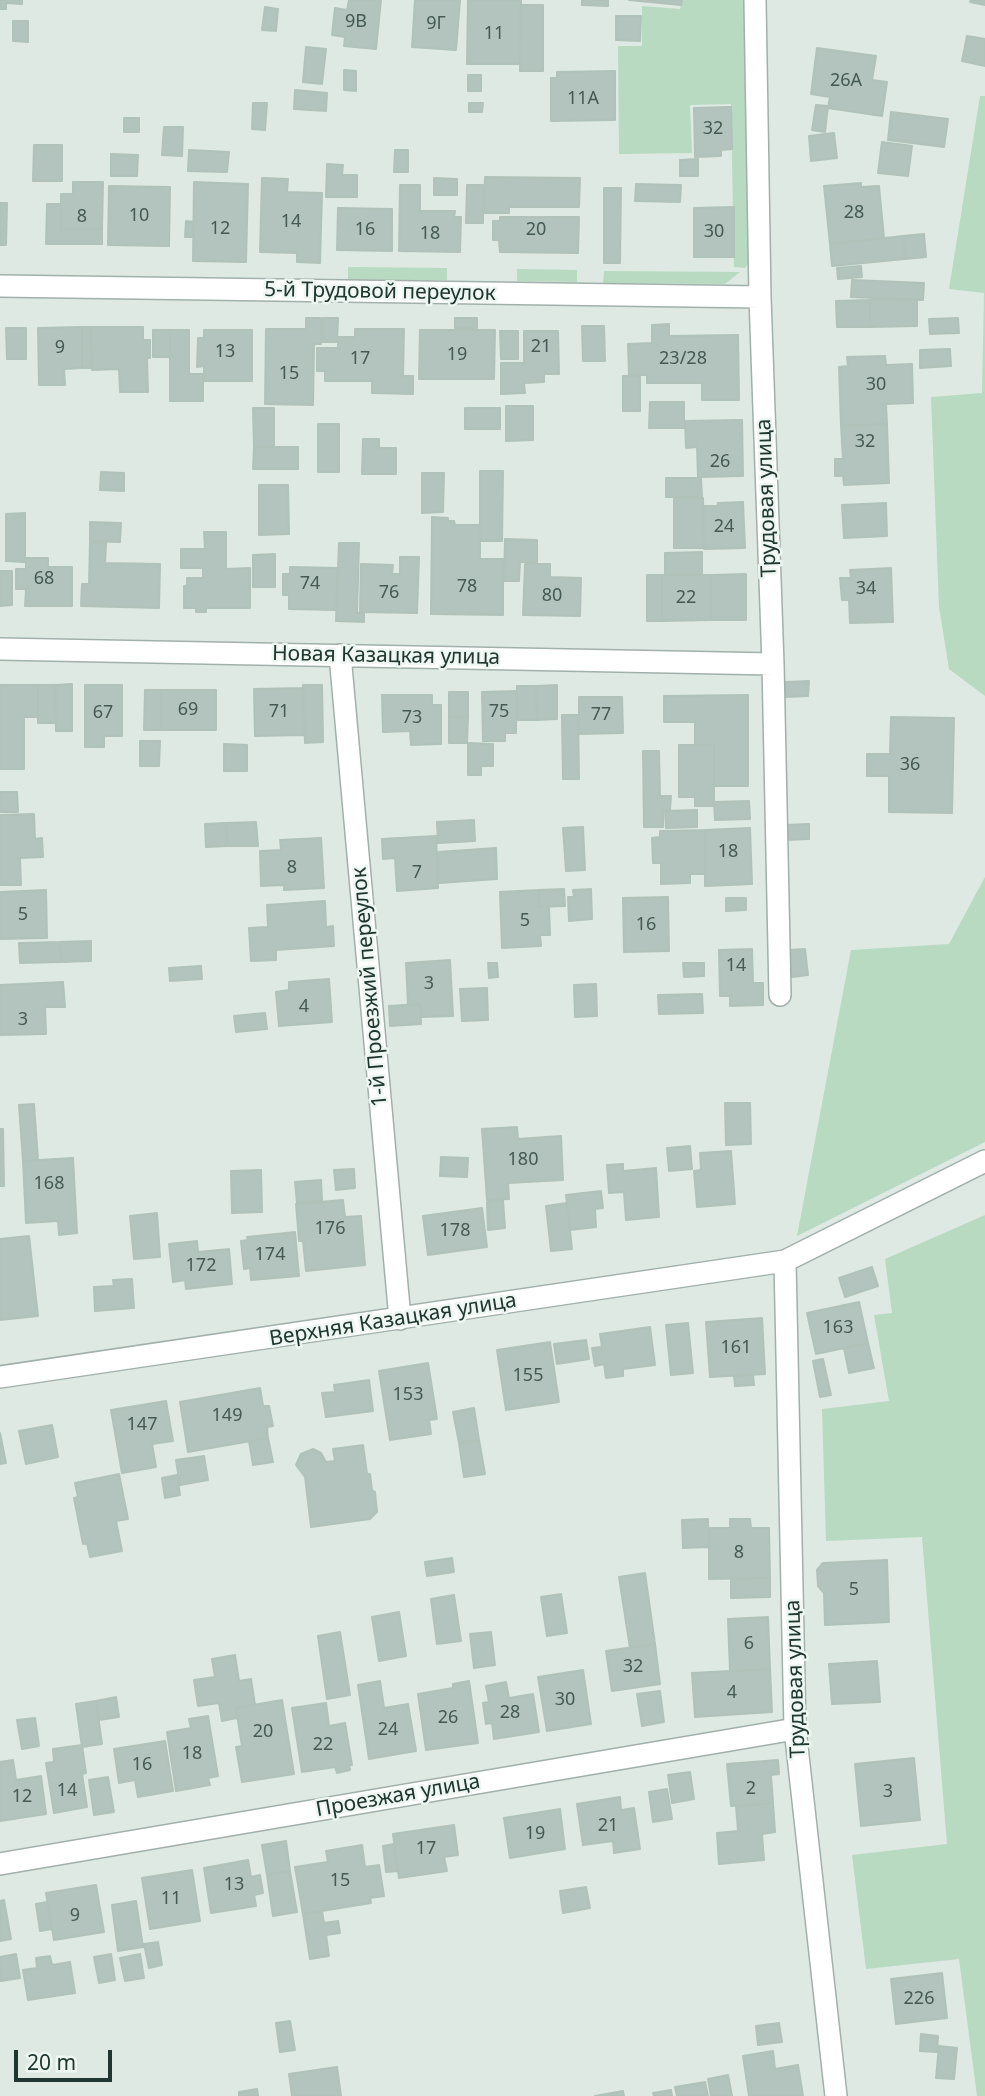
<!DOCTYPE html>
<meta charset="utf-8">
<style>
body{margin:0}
#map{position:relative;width:985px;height:2096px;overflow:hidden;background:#dee9e4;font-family:"Noto Sans",sans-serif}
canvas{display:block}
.scale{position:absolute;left:14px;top:2050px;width:98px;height:32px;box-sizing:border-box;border:4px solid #203731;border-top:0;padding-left:9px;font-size:21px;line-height:24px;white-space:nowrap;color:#203731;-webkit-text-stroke:5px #eef6f2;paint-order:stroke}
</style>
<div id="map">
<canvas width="985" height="2096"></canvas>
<div class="scale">20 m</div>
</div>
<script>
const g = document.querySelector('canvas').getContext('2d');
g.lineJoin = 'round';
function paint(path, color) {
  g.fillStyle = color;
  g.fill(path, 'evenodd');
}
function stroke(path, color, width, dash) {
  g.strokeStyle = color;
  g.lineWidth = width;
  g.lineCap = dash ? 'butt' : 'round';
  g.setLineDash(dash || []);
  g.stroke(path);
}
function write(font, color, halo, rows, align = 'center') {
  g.font = font + ' "Noto Sans",sans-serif';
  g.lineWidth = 5;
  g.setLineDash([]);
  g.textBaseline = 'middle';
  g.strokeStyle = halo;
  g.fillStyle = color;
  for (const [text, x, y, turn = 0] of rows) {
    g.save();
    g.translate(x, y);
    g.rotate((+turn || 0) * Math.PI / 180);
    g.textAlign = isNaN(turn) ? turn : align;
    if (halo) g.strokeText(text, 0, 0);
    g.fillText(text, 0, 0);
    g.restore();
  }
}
paint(new Path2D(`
 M682,0h64l3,262 -4,6 -11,-1 -3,-163 -41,1 2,48 -73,1 -1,-108h24v-40l38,3z
 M980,96h5v600l-36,-27 -10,-62 -8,-210 51,-4 2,-100 -35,-4z
 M348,267l99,1v12h-99z
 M517,269l60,1v12l-60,-1z
 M604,271l136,1 -15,12 -122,-1z
 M985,877v265l-188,94 54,-286 98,-6z
 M985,1215v881h-8l-18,-137 -93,10 -14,-114 95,-11 -25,-307 -96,4 -4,-132 67,-8 -15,-86 18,-2 -7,-54z`), '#b7dac0');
const building = new Path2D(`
 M0,0h22v4l-16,-1v6h-6z
 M349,0h32l-5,49 -32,-3 1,-9 -13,-2 3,-27 12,2z
 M415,0h45l-4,50 -44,-3z
 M468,0h53l-1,64h-53z
 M582,0h26v6l-26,-1z
 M629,0h53l-1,5z
 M971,0h14v5l-15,-3z
 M521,5h22v66h-23z
 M265,7l13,2 -2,22 -14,-1z
 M616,16h25l-1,25 -24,-1z
 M13,21h15v21l-15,-1z
 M967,36l18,3v27l-23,-5z
 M306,47l20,2 -4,35 -19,-2z
 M817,48l59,8 -4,24 15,2 -5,34 -54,-8 2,-11 -19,-3z
 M344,70l12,1v20l-12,-1z
 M615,71v49l-64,1v-43h6v-6z
 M468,75h13v16h-13z
 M295,90l32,3 -1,18 -32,-2z
 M253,103h14l-2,27 -13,-1z
 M469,103h14l-1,9h-13z
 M816,105l12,1 -3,26 -13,-2z
 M731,107l1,42 -11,1v6l-26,1 -1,-49z
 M891,112l57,7 -4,28 -56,-7z
 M124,118h15v14h-15z
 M164,127h19l-1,29 -20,-1z
 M834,133l3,25 -26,3 -2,-25z
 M882,142l30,4 -4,30 -30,-3z
 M34,145h28v36h-29z
 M189,150l40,2 -2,20 -39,-1z
 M395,150h13v22h-14z
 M111,154l27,1 -1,21h-26z
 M698,159v17h-18v-16z
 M327,164l16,1 -1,10h15v22h-31z
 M485,177l95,1 -1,29h-70v6h-25z
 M262,178l26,1 -1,13 35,1 -2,70 -23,-1v-9l-37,-1z
 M434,178l23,1v16h-23z
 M73,182h30l-1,47h-41v-35h12z
 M194,182l54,2 -2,78 -53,-1z
 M861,183v4l18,-1 5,52 -54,6 -6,-58z
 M636,184l45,1 -1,17 -45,-1z
 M400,185h20v26h35l-1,6h7l-1,35 -61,-1z
 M467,185h16v38h-17z
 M109,186l61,1 -1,59 -61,-1z
 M604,188h17l-1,75h-16z
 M0,203h7l-1,42h-6z
 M47,204h14v25h41v15h-56z
 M734,207v50h-40v-49z
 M338,208l54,1v42l-55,-1z
 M500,217h79l-1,36 -78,-1 -1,-12h-6v-19h7z
 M186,221l8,1v15h-9z
 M924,234l2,23 -21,2 -2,-23z
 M903,236l2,23 -73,7 -2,-22z
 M861,266l1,11 -24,2 -1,-11z
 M852,280l72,3 -1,17 -72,-3z
 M917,299v27l-47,1v-27z
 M870,300v27h-33l-1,-26z
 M306,318h15v26h-7l-1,61 -48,-1 1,-75h40z
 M323,318h15l-1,24h-15z
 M455,318h22v10h-22z
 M958,318l1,15 -29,1 -1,-15z
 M669,324v12l69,-1 1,65h-37v-17h-55v-8h-18l-1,-31 24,-1v-18z
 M582,326h22l1,35h-22z
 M82,327v41l-18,1 1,16h-26l-1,-57z
 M82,327h9l1,41h-10z
 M91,327h52v13h7v18h-3l1,34h-28l-1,-23 -27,1z
 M6,328h20v31h-19z
 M355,329h49l-1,47h10v18l-41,-1v-12h-47v-10h-8v-23h21v-11h17z
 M153,330h17v27h-17z
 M170,330h19v44h14v27h-33z
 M204,330h48v51h-48v-15l-7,1 1,-29h6z
 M420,330h75l-1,49h-75z
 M500,331h18v28h-17z
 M524,331h34l1,43h-15v8l-20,1 1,10 -24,1v-31h23z
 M950,349l1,17 -31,2v-18z
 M885,356l1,9 26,-1 1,39 -27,1 1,20 -46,2 -2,-59 9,-1 -1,-9z
 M623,376h17v35h-17z
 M650,402h34v26h-35z
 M506,406h27v34l-27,1z
 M253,408h21v39h-20z
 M465,408h35v21h-35z
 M742,420l1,56 -45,1 -1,-30 -11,1 -1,-27z
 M318,424h21v48h-21z
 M887,424l2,59 -45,2 -1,-9h-8v-17h8l-2,-33z
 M363,439h16v9h17v26h-34z
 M254,447h44v22h-45z
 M480,471h23l-1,70h-22z
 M101,472l23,1v18l-24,-1z
 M422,473h22l-1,39 -21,1z
 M666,478h35l1,19h-36z
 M259,485h29l1,49 -30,1z
 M674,498h29l1,50h-30z
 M743,502l2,46 -41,1 -1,-43h14l1,-3z
 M886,503l1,33 -43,2 -2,-33z
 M25,513v49l-19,-1v-47z
 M432,517l16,1v3h6l1,4h25v34h23v56l-72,-1z
 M90,522l31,1 -1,19 -30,-1z
 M204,532h22v37l24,-1v40h-44v4h-10v-4h-12v-22h3v-8h16v-10h-22v-19h24z
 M505,539l32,1v22h-17l-1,19h-15z
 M90,542l16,1 -1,20 55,1 -1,44 -78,-2 1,-22h7z
 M339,543h20l-2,70h7v9l-28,-1z
 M702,552v22l-37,1v-22z
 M275,554v33h-22v-32z
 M400,557h19l-2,56 -57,-1 1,-48 32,1 -1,9h8z
 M26,558h22v9h24v39h-47l1,-17h-10v-20h10z
 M525,564h25v13l31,1 -1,38 -57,-1z
 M290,567l48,1 -2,42 -47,-1v-14h-6v-21h7z
 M891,568l2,54 -43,1 -1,-23h-7l-2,-22h11l-1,-8z
 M0,571h12v34l-12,1z
 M746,574v46h-35v-45z
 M647,575h15v46h-15z
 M662,575h49v45l-49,1z
 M809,681l-1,15 -23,1v-15z
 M72,684v47h-16l-1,-46z
 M0,685h38v32h-14v52h-24z
 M38,685h17l1,38h-18z
 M85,685h37v51h-18v11h-19z
 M303,685h19l1,57 -18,1z
 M557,685v34l-20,1 -1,-34z
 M517,686h19l1,34h-20z
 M303,688l1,47 -49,1 -1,-47z
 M145,690h16v40h-17z
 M161,690h55v40h-55z
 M516,691v42h-11v8h-22l-1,-49z
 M449,692h19v25h-19z
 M382,695h50v10h9v39l-30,1 -1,-14 -27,1z
 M748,695v91h-34v-41h-19v-23h-31v-26z
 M579,697h43l1,36 -44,1z
 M562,715h16l1,64h-16z
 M449,717h19l-1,26h-18z
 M891,717l63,1 -2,95 -63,-1v-36h-22v-22h23z
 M140,741h20l-1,25h-19z
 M468,743l25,1v22h-12v9h-13z
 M224,744l23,1v26h-23z
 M679,745h35v61h-19v-9h-16z
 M643,751h16l1,45h11l-1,14h-7v17h-19z
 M0,792h17l1,20h-18z
 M749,801l1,18 -35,1 -1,-18z
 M697,810v17l-31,1 -1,-17z
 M34,814l1,25 7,-1 1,19 -23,1 1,27h-21v-70z
 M474,820l1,21 -37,2 -1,-21z
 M256,822l2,24h-31l-1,-23z
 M226,823l1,23 -21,1 -1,-23z
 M809,824v15l-23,1 -1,-15z
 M583,827l2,43 -19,1 -3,-43z
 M750,828l2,56 -47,2v-56z
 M705,830v44h-15v9l-29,1v-21h-8l-1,-25 8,-1v-6z
 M436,836l2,52 -41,3 -2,-33 -12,1 -1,-20z
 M321,838l3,50 -40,2v-5l-23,1 -1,-35 21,-1 -1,-10z
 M496,848l1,31 -58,4 -1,-31z
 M564,889l1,17 -26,1 -1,-17z
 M591,889l1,30 -23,2 -1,-24h6l-1,-7z
 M46,890l1,48 -47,1v-47z
 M538,890l1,17h10l1,28h-10l1,11 -39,2 -2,-56z
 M668,897l1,54 -45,1 -1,-54z
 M726,898h20v12l-20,1z
 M325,901l1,26 7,-1 1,20 -58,4v10l-25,1 -2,-33 19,-1 -1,-22z
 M91,941v20l-30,1 -1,-20z
 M60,942l1,20 -41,1 -1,-20z
 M752,949l1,34h10v22l-33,1v-10h-10l-1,-46z
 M805,949l3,26 -16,2 -4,-27z
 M450,960l3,56 -32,1 -1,-13 -12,1 -2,-42z
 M488,963h9l1,14 -9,1z
 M683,963h21v13l-20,1z
 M201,966l1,13 -32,2 -1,-13z
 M329,979l3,43 -53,4 -3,-34 13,-2v-8z
 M63,982l2,25h-20l1,27 -46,1v-50z
 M596,984l1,32 -22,1 -1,-32z
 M487,988l1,32 -26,1 -2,-32z
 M702,994l1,19 -44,1 -1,-19z
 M420,1004l1,20 -31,2 -1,-20z
 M265,1013l2,16 -31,3 -2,-16z
 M725,1103h25l1,41 -25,1z
 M34,1104l4,56 -15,1 -4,-56z
 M517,1127l1,12 43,-3 2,44 -55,3 1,16 -22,1 -5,-71z
 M0,1129h3l1,57h-4z
 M690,1146l2,23 -23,2 -2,-23z
 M731,1151l4,53 -38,3 -3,-36 7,-1 -1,-17z
 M441,1157l27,1 -1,19 -27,-1z
 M73,1158l4,75 -18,2 -1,-14 -32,2 -3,-62z
 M623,1164v7l33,-3 3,49 -33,3 -2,-28 -15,1 -2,-28z
 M354,1169l1,19 -19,2 -2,-20z
 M261,1170l1,42 -30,1 -1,-42z
 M321,1180l1,21 -25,2 -2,-21z
 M601,1191l2,17 -8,1 1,18 -26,3 -4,-35z
 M343,1200l2,17 16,-1 4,49 -59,6 -3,-30h-4l-3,-37z
 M503,1200l2,28 -17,2 -1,-28z
 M567,1203l5,46 -21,2 -5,-45z
 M482,1208l5,39 -59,8 -5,-39z
 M157,1213l3,44 -26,2 -4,-43z
 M295,1232l4,44 -48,4 -1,-12 -6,1 -3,-28 7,-1 -1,-3z
 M29,1236l9,80 -38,4v-81z
 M197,1241l1,11 31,-3 3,35 -46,5 -1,-9 -12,2 -4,-38z
 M872,1267l6,19 -33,11 -6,-19z
 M132,1279l2,29 -39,3 -1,-24 20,-1 -1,-6z
 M859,1302l9,41 -52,11 -9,-41z
 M762,1318l3,56 -55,3 -4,-55z
 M688,1323l5,50 -22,2 -5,-50z
 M650,1327l5,38 -32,4v7l-17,2 -2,-14 -9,2 -3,-18 10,-1 -2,-13z
 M586,1340l3,19 -32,5 -3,-20z
 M550,1342l9,60 -53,8 -9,-60z
 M868,1343l6,25 -25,5 -5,-25z
 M823,1359l8,36 -11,2 -7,-36z
 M428,1363l9,56 -8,1 2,14 -41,6 -11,-69z
 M753,1375l1,10 -19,1 -1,-10z
 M369,1380l4,31 -47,6 -4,-24 13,-1 -1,-7z
 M260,1388l3,18h6l4,20 -6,1 1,11 -80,14 -8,-50z
 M166,1401l7,40 -21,3 4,23 -34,6 -11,-63z
 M474,1408l5,32 -20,3 -6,-31z
 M52,1425l6,32 -32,7 -7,-33z
 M0,1433l6,30 -6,1z
 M268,1438l5,24 -20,3 -4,-24z
 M479,1440l6,34 -21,3 -5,-34z
 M363,1445l4,29h3l2,16 3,2 2,20 -7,7 -59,8 -6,-50 -9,-12 5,-11 12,-5 8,4 5,9 9,-1 -2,-12z
 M204,1456l4,24 -28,5 -4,-25z
 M119,1474l9,45 -12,2 6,30 -32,6 -3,-14 -4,1 -9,-46 4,-1 -3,-14z
 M177,1475l3,20 -15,3 -3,-20z
 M708,1519v28l-25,1 -1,-28z
 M730,1519h20l1,9h18l1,50 -61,1v-51h21z
 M452,1558l2,14 -27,4 -2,-14z
 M887,1560l2,62 -64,3 -1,-32 -6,-7 -1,-16 6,-7z
 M645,1573l10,71 -25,4 -11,-71z
 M731,1578h39v19l-39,1z
 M561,1594l6,39 -20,3 -6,-39z
 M454,1595l7,46 -24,3 -6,-45z
 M399,1612l7,44 -27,5 -7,-44z
 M768,1617l2,52 -40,2 -2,-52z
 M340,1632l10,63 -23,4 -9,-63z
 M491,1632l4,33 -21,3 -4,-34z
 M655,1644l5,40 -48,7 -6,-40z
 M235,1655l4,26 12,-2 4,26 -19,3 1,10 -15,3 -3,-18 -21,3 -4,-26 21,-3 -3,-18z
 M877,1661l3,41 -48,2 -3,-40z
 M770,1669l2,43 -77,5 -3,-44z
 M583,1670l8,54 -44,7 -9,-54z
 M380,1681l4,27 24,-4 8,47 -47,8 -11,-74z
 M469,1681l9,62 -52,7 -8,-56 35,-6v-4z
 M506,1682l3,16 24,-4 6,38 -45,7 -2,-16 -6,1 -3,-21 6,-1 -3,-16z
 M660,1691l4,31 -22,4 -5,-32z
 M116,1697l3,20 -20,3 -3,-19z
 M282,1700l12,74 -52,8 -6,-35 6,-1 -6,-38z
 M96,1701l6,43 -20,3 -6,-43z
 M326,1703l3,23 16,-3 7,42h-3l1,5 -13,3 -2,-6 -33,5 -10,-64z
 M208,1716l10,60 -10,2 2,7 -34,6 -9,-59 24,-4 -2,-9z
 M35,1718l4,28 -17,3 -5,-29z
 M165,1741l8,50 -35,6 -3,-17 -16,3 -5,-34z
 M82,1745l4,28 -4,1 5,33 -33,6 -8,-50 8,-1 -1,-13z
 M914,1758l6,62 -59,6 -6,-62z
 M13,1760l3,20 25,-4 5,38 -46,7v-59z
 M778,1760l1,14 -8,1 2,28 -42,3 -4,-42z
 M690,1772l4,27 -22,4 -4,-28z
 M108,1777l6,35 -20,3 -5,-35z
 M667,1789l5,30 -19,3 -4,-30z
 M620,1797l1,13 13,-2 6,41 -26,4 -1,-12 -30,4 -6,-41z
 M773,1803l2,29 -13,2 2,26 -45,4 -2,-31 21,-2 -2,-25z
 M560,1809l5,40 -55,9 -6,-40z
 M454,1825l4,30 -14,2 3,14 -48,7 -6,-44z
 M286,1841l4,30 -23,4 -5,-30z
 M394,1844l4,27 -12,1 -3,-26z
 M362,1845l3,22 14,-2 5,31 -14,2 1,5 -68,11 -8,-47 33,-5 -2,-11z
 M248,1860l3,17 9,-2 3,18 -9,2 2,11 -45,7 -7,-45z
 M192,1870l8,51 -50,8 -8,-51z
 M290,1871l7,41 -24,4 -6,-41z
 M96,1885l8,47 -50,8 -8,-47z
 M586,1887l4,21 -27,5 -3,-22z
 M4,1900l7,39 -11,2v-40z
 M136,1901l7,46 -25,4 -6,-46z
 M47,1902l5,27 -12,2 -4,-27z
 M322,1911l2,12 14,-2 2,12 -14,2 3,21 -19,3 -7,-45z
 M158,1942l4,23 -13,3 -5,-24z
 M16,1954l4,24 -19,3 -1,-24z
 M111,1954l4,26 -16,3 -5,-26z
 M140,1954l4,24 -19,3 -5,-23z
 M50,1956l2,9 18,-3 5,31 -47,7 -5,-30 14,-2 -1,-10z
 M942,1973l5,45 -51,6 -5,-45z
 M290,2021l5,29 -15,2 -4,-29z
 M779,2023l3,19 -24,3 -2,-19z
 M921,2034l17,2 -1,16 -17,-1z
 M939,2046l18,2 -3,31 -18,-1z
 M773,2051l2,18 23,-4 5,31h-54l-6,-40z
 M337,2067l4,29h-49l-3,-22z
 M728,2075l4,21h-21l-3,-17z
 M705,2082l3,14h-31l-2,-9z
 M257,2089l1,7h-19v-4z
 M671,2090l1,6h-18l-1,-3z
 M623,2091l1,5h-29z`);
paint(building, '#b3c3bd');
stroke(building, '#b1c2ba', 2);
const street = new Path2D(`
 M755,0l5,297 13,367 7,331
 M0,286l760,11
 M0,649l773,15
 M340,655l60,664
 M785,1261l10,468 41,367
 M0,1377l785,-116 200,-100
 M0,1864l795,-135`);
stroke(street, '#a1b0ab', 24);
stroke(street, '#fff', 21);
write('18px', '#455a54', null, [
 ["9В",356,22],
 ["9Г",436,24],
 ["11",494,34],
 ["26А",846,81],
 ["11А",583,99],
 ["32",713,129],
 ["28",854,213],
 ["10",139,216],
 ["8",82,217],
 ["14",291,222],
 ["12",220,229],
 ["16",365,230],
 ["20",536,230],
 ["30",714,232],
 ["18",430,234],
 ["21",541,347],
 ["9",60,348],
 ["13",225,352],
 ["19",457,355],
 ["17",360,359],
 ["23/28",683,359],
 ["15",289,374],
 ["30",876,385],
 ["32",865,442],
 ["26",720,462],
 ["24",724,527],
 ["68",44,579],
 ["74",310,584],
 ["78",467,587],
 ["34",866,589],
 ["76",389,593],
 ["80",552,596],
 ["22",686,598],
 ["69",188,710],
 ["71",279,712],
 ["75",499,712],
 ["67",103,713],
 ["77",601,715],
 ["73",412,718],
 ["36",910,765],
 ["18",728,852],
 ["8",292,868],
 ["7",417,873],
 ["5",23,915],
 ["5",525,921],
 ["16",646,925],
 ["14",736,966],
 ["3",429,984],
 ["4",304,1007],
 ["3",23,1020],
 ["180",523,1160],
 ["168",49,1184],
 ["176",330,1229],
 ["178",455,1231],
 ["174",270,1255],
 ["172",201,1266],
 ["163",838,1328],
 ["161",736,1348],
 ["155",528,1376],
 ["153",408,1395],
 ["149",227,1416],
 ["147",142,1425],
 ["8",739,1553],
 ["5",854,1590],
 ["6",749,1644],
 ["32",633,1667],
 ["4",732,1693],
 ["30",565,1700],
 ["28",510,1713],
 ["26",448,1718],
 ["24",388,1730],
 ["20",263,1732],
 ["22",323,1745],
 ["18",192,1754],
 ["16",142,1765],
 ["2",751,1789],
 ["14",67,1791],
 ["3",888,1792],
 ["12",22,1797],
 ["21",608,1826],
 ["19",535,1834],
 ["17",426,1849],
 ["15",340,1881],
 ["13",234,1885],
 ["11",171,1899],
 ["9",75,1916],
 ["226",919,1999]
]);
write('21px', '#203731', '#eef6f2', [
 ["5-й Трудовой переулок",380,292,1],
 ["Трудовая улица",767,498,-92],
 ["Новая Казацкая улица",386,656,1],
 ["1-й Проезжий переулок",370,987,-95],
 ["Верхняя Казацкая улица",393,1320,-9],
 ["Трудовая улица",796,1679,-92],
 ["Проезжая улица",398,1796,-10]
]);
</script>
